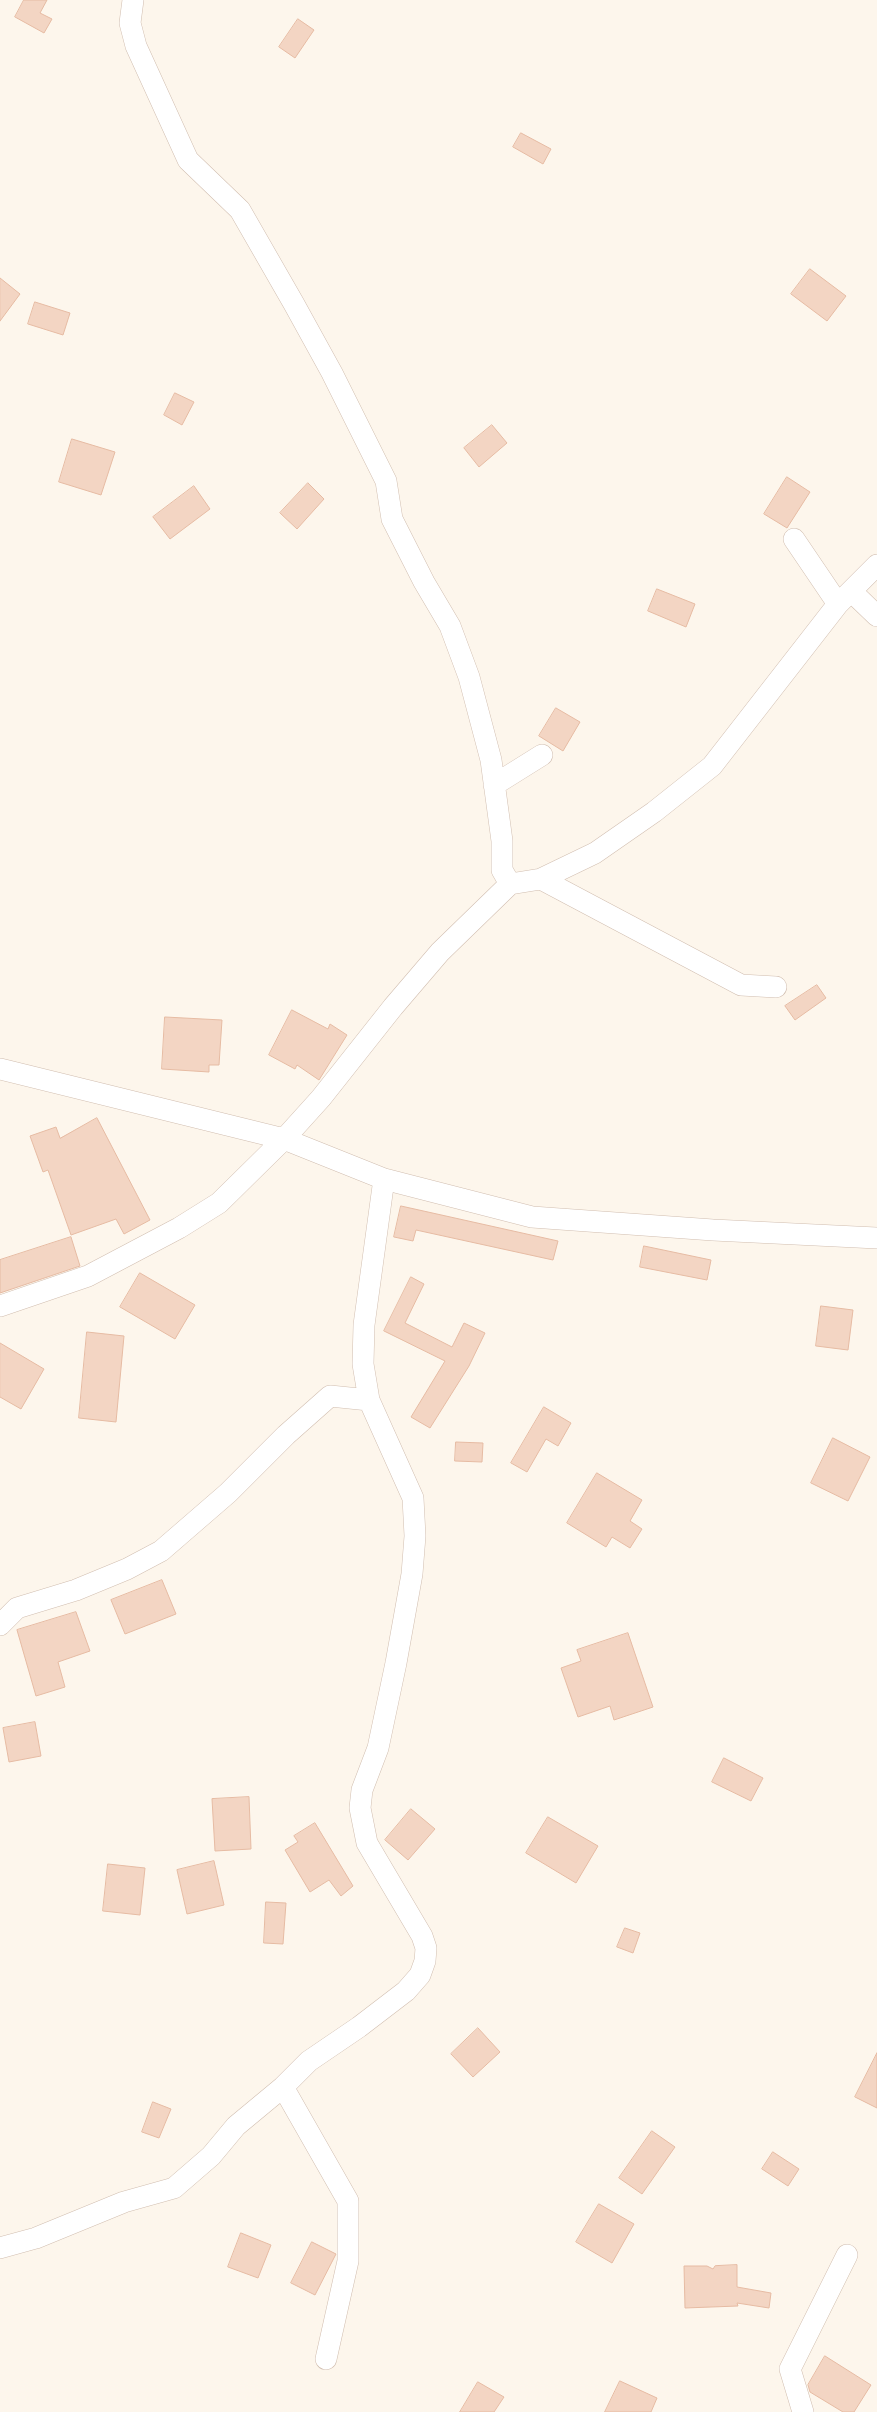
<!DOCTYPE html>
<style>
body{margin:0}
canvas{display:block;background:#fdf6ec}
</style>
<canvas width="877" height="2412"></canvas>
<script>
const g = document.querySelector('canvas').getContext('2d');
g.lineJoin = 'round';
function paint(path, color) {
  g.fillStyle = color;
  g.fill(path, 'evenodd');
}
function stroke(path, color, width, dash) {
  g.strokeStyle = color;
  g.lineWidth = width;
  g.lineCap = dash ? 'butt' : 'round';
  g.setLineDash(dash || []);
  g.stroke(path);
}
const building = new Path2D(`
 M24,0h23l-7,13 12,6 -8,14 -29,-16z
 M298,19l16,11 -19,28 -16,-11z
 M521,133l30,16 -8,15 -30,-17z
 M810,269l36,27 -19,25 -36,-27z
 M0,278l20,16 -20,27z
 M35,302l35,11 -7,22 -35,-11z
 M175,393l19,9 -12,23 -18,-10z
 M492,425l15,18 -28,24 -15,-19z
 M72,439l43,13 -14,43 -42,-13z
 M787,477l23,15 -23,36 -23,-14z
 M308,483l16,16 -27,30 -17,-16z
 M194,486l16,23 -40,30 -17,-22z
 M657,589l38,15 -9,23 -38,-16z
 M556,708l24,14 -17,29 -24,-15z
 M817,985l9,13 -31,22 -10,-14z
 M292,1010l36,19 2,-5 17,11 -28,45 -22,-15 -2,4 -26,-14z
 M165,1017l57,3 -3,45h-10v7l-47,-3z
 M97,1118l53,102 -26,14 -8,-15 -45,16 -23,-65 -5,2 -13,-36 26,-9 4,11z
 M401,1206l157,35 -5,19 -137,-30 -3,11 -19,-4z
 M71,1237l9,29 -80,27v-33z
 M644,1246l67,14 -4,20 -67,-13z
 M140,1273l55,32 -20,34 -55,-32z
 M411,1277l13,7 -19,39 47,24 12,-24 21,10 -16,33 -39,62 -19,-11 34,-56 -61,-30z
 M821,1306l32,4 -5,40 -32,-4z
 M87,1332l37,4 -8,86 -37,-4z
 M0,1343l44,26 -23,40 -21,-12z
 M544,1407l27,16 -13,23 -12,-7 -19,33 -16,-9z
 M833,1438l37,19 -22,44 -37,-18z
 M456,1442l27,1 -1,19 -27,-1z
 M597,1473l45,27 -12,21 12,8 -12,19 -18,-11 -6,10 -39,-24z
 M162,1580l14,34 -51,20 -14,-34z
 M76,1612l14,39 -32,11 7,25 -29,9 -19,-66z
 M628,1633l25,74 -39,13 -4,-14 -32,11 -17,-49 20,-7 -4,-11z
 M35,1722l6,34 -32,6 -6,-34z
 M724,1758l39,20 -12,23 -39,-19z
 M249,1797l2,52 -36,2 -3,-52z
 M411,1809l24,20 -27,31 -23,-20z
 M548,1817l50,29 -22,37 -50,-30z
 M315,1823l38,63 -12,10 -12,-16 -19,12 -25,-42 13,-8 -4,-6z
 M214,1861l10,44 -37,9 -10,-44z
 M108,1864l37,4 -5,47 -37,-4z
 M266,1902l20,1 -3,41 -19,-1z
 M625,1928l15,5 -7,20 -16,-6z
 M478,2028l22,24 -27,25 -22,-23z
 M877,2053v55l-22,-11z
 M153,2102l18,7 -12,29 -17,-6z
 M652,2131l23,16 -33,47 -23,-16z
 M773,2152l26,17 -11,17 -26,-17z
 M599,2204l35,20 -22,39 -36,-21z
 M241,2233l30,12 -13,33 -30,-11z
 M312,2242l24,12 -21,41 -24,-12z
 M737,2265v22l34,6 -2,15 -32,-5 1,3 -53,2 -1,-42h23l6,3 2,-3z
 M825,2356l46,29 -17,27h-11l-33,-20 -2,-7z
 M620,2381l37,17 -6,14h-46z
 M478,2382l26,15 -10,15h-34z`);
paint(building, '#f3d5c3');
stroke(building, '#e6bba3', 1);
const minor = new Path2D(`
 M794,539l44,65
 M851,591l26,25
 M494,785l48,-30
 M541,879l200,106 35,2
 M510,884l31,-5 54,-26 59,-41 58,-46 126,-162 39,-39
 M0,1069l284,70 100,40 148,38 181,13 164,8
 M0,1306l88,-30 91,-48 40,-25 65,-64 37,-41 72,-91 47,-55 70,-68 -8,-14v-29l-11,-81 -22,-83 -19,-51 -26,-44 -32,-63 -6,-38 -54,-108 -38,-69 -54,-94 -52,-50 -52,-114 -6,-23 3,-23
 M0,1625l17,-17 59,-18 51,-21 34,-18 67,-58 58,-58 44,-39 39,4
 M283,2087l65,114v60l-22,98
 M0,2248l36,-10 88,-36 50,-14 37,-32 25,-30 47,-39 26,-26 50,-34 47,-36 14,-16 5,-14 1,-13 -4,-12 -55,-93 -7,-35 2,-18 16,-42 18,-85 16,-89 3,-38 -2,-38 -44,-98 -6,-36 1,-39 20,-146
 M803,2412l-13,-43 57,-114`);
stroke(minor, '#d1beb0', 22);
stroke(minor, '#fff', 21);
</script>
